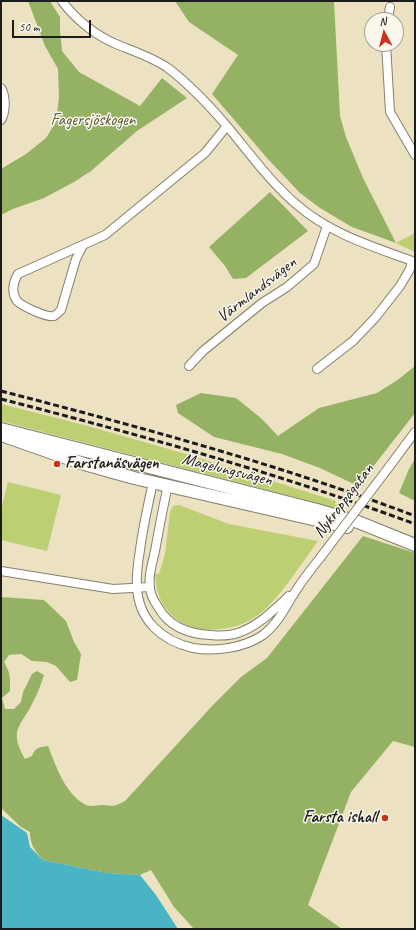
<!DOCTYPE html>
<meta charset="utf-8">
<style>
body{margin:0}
#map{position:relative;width:416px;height:930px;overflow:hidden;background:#ece2c1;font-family:Caveat,sans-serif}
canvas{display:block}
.frame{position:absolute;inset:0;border:2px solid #1c1c1c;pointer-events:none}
.north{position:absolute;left:364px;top:12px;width:40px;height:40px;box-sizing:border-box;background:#fbf7ec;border:1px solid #a29f99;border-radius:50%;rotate:353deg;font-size:11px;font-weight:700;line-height:16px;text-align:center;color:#1c1c1c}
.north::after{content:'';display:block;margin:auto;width:14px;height:18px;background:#c8321e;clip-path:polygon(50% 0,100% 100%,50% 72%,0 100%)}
.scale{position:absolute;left:12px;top:20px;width:79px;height:18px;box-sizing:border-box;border:2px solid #1c1c1c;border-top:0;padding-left:5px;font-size:12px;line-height:14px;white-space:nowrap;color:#1c1c1c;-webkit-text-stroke:3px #fbf7ec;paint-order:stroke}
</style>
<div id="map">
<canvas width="416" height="930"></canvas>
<div class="frame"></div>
<div class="north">N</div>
<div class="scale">50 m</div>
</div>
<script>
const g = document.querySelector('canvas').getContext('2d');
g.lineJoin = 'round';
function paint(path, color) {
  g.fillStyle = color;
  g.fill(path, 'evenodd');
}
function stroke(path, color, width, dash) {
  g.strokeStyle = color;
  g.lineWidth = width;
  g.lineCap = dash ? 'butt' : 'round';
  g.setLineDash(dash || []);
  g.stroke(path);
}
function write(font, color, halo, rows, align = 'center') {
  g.font = font + ' Caveat,sans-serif';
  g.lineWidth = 3;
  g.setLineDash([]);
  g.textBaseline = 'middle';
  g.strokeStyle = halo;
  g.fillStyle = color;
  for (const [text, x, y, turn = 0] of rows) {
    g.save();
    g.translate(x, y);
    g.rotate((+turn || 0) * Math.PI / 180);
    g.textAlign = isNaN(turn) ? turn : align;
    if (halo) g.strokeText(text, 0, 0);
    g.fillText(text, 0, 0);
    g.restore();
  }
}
paint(new Path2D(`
 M415,233v19l-19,-9z
 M1,404l87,22 105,30 143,45 -1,3 7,3 -3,3 -37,-11 -301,-78z
 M8,482l53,13 -14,56 -46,-11v-30z
 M179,505l50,19 89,17c-8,12 -17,23 -25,35 -21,28 -37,50 -74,53 -13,2 -27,0 -38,-7 -18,-11 -25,-28 -26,-48h4l6,-20 5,-42 3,-6z`), '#bccf72');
paint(new Path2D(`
 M28,1h22l10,16v14l2,20 17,21 61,34 22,-28 25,20 -50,33 -46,40 -17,11 -30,16 -31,11 -12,6v-46l25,-15 20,-16 10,-16 3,-24 -1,-29 -13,-23z
 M175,1h159l6,115 6,21 17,41 33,65 -44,-16 -32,-19 -20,-15 -33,-35 -55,-64 26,-39 -49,-33z
 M270,192l38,39 -62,47 -13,1 -8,-13 -16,-19z
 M415,366v47l-57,73 -38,-18 -38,-14 -68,-17 -36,-24 -2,-8 25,-12 35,5 26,21 16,17 41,-28 58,-15 22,-14z
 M415,459v42l-16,-8 10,-24z
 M363,536l52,17v194l-22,-6 -42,51 -43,113 34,24h-148l-20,-22 -23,-37 -11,5 -33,-2 -64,-13c-8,-9 -13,-15 -13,-28l-9,-5 -20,-19v-211l43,3 22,21 8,21 7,12 -4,26 -7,2 -14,-16 -9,-4 -15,-1 -11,-7 -12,1 -5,7c7,12 6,16 6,29l-8,7 3,11h9l7,-7 2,-10 9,-18 5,-3 7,4c-3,9 -6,18 -11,27 -12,25 -25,27 -8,57l7,-3c3,-8 7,-9 16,-10 8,20 17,48 38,59 4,2 11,0 16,0 13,1 11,2 23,-4l88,-96 28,-28 26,-19z`), '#95b264');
paint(new Path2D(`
 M1,815l26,18 3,14 13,13 64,13 33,2 16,20 22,34h-177z`), '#48b4c4');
const street = new Path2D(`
 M62,1c13,18 33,34 54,43 17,7 36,13 52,24 22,17 40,36 58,57 23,27 43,56 70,79 34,30 78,43 119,58
 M388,20l2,-13
 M386,44l4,68 25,43
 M1,88c5,8 5,24 0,32
 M83,245l-7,14 -15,51c-2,2 -5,5 -7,6 -7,2 -32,-10 -37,-15 -6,-8 -4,-19 1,-27l87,-39 100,-82 22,-27
 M189,366l14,-15 59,-48 25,-16 27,-23 13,-38
 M317,369l36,-28 22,-23 25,-32 10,-17 2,-8
 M389,467l26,-35
 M153,482c-5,23 -10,45 -13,68 -2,12 -4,24 -3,36 1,34 25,55 56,62 22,4 51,0 70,-13 16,-12 23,-30 34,-46 7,-11 15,-21 23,-31
 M168,485c-5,22 -9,44 -13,66 -3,13 -8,29 -4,42 1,5 4,9 7,14 11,20 30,27 53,28 9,1 18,1 27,-2 20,-7 35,-22 51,-37
 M1,571l112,18 37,-2`);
const secondary = new Path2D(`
 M1,429l316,81 41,12 57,23
 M1,435l83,29 50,14 213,49`);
stroke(street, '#847f6e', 10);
stroke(secondary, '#847f6e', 14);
stroke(street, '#fff', 8);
stroke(secondary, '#fff', 12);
stroke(new Path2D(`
 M1,391c139,36 280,74 414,125
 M1,399c140,36 279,75 414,125`), '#1c1c1c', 3, [6, 3]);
const streetBridge = new Path2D(`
 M320,558l69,-91`);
stroke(streetBridge, '#847f6e', 10, []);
stroke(streetBridge, '#fff', 8);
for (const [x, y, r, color] of [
 [57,464,4,"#c8321e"],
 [385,818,4,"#c8321e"]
]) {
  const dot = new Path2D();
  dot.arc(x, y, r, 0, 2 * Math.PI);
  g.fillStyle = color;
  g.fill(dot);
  stroke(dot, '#fbf7ec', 1.5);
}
write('17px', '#545b3a', '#fbf7ec', [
 ["Fagersjöskogen",93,121]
]);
write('17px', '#1c1c1c', '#fbf7ec', [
 ["Värmlandsvägen",257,290,-38],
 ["Magelungsvägen",227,470,14],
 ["Nykroppagatan",344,501,-53]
]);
write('bold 17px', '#1c1c1c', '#fbf7ec', [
 ["Farstanäsvägen",65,464],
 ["Farsta ishall",377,818,"right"]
], 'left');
</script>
